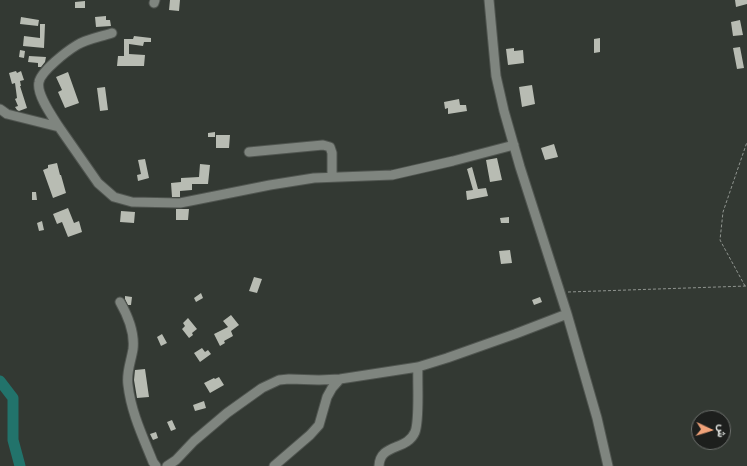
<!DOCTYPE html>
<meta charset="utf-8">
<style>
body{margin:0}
#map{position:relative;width:747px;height:466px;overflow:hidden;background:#333933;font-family:"Space Grotesk",Vazirmatn,sans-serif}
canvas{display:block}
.north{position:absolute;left:691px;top:410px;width:40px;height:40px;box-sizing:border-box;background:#1d1f1d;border:1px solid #6e716e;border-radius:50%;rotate:94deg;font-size:11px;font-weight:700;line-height:16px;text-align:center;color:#e8ebe8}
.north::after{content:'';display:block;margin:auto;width:14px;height:18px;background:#f0a279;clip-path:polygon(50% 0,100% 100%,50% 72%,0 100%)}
</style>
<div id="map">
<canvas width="747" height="466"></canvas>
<div class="north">ش</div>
</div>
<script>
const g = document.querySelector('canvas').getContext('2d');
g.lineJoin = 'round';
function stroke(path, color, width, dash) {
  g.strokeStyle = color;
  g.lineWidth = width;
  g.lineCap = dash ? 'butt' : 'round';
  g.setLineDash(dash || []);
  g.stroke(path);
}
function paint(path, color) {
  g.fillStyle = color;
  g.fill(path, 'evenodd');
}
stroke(new Path2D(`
 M0,381l13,17v42l7,26`), '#22736b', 11);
paint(new Path2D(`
 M170,0h10l-1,11 -10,-1z
 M735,0h12v4l-11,3z
 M85,1v7h-10v-6z
 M106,16v4h4l1,6 -15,1 -1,-10z
 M21,17l18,3 -1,6 -18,-2z
 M740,20l3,15 -10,1 -2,-14z
 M40,24h5l-1,24 -21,-2 1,-10 16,2z
 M134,36l17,2v4h-7l-1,4 -14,-2v10l16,1 -1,11h-27l1,-10h6v-17h9z
 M600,38v14l-6,1v-14z
 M740,47l4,21 -7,1 -4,-21z
 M514,48v3l9,-1 1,13 -16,2 -2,-16z
 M20,50l5,1 -1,7 -5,-1z
 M29,56l17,1 -1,5 -4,5h-3v-4l-10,-1z
 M16,71l1,2 4,-2 3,9 -4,1 1,5h-1l7,22 -8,3 -2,-1 -2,-3 3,-1 -3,-7 2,-1 -2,-15 -3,1 -3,-11z
 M68,72l11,31 -14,5 -7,-16 4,-2 -6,-13z
 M532,85l3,19 -13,3 -3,-20z
 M105,87l3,23 -8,1 -3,-23z
 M459,99l1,6h6l1,6 -19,3v-6l-3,1 -1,-7z
 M215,132v5h-7v-4z
 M216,135h14l-1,13h-13z
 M554,144l4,13 -13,3 -4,-12z
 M497,158l5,22 -12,2 -4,-22z
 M145,159l4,19 -11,3 -1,-6 4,-1 -3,-14z
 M57,163l3,12h1l5,18 -13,5 -10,-28 5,-2v-3z
 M200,164l10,1 -2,19h-16v6l-12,1v6h-8l-1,-14 10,-1v-4l18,-1z
 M472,167l6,22 8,-1 2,8 -21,4 -1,-9 7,-1 -6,-21z
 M32,192h4l1,8h-5z
 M68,208l6,15 5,-2 3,11 -14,5 -6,-15 -5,2 -4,-10z
 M176,209h13l-1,11h-12z
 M121,211l14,1 -1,11 -14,-1z
 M509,217v6h-8l-1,-5z
 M42,221l2,9 -5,1 -2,-8z
 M510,250l2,13 -11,1 -2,-13z
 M254,277l8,2 -5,14 -8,-2z
 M201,293l2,5 -7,4 -2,-4z
 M125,296l7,1 -1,8h-3l-3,-6z
 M540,297l2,5 -8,3 -2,-5z
 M231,315l8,10 -8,6 2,5 -9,5 1,2 -5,3 -6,-12 14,-7 -5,-6z
 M188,318l9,11 -5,4 1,2 -4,3 -7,-9 3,-3 -2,-3z
 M162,334l5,9 -6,3 -4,-9z
 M202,348l3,4 3,-2 3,4 -11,8 -6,-9z
 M145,369l4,28 -12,1 -3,-18 1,-10z
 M219,377l5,8 -14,8 -6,-10 10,-5 1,1z
 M204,401l2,7 -11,3 -2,-6z
 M172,420l4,9 -5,2 -4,-9z
 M156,432l2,6 -5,2 -3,-6z`), '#b8bcb3');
const minor = new Path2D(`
 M489,0l7,76 8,35 16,56 47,147 30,104 11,48
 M154,3l1,-3
 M0,109l7,5 52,13 39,56 16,14 18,5 48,1 90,-18 44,-7 78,-3 61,-14 61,-16
 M59,127c-7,-11 -23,-33 -20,-45 2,-11 28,-31 38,-37 10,-6 23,-8 35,-12
 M249,152l74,-7 7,2 2,6v23
 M120,302c8,14 15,30 13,47 -2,13 -7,23 -5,36 3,27 15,52 25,77l3,4
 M167,466l9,-6 18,-19 33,-28 35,-25 17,-8 10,-1 30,1 21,-1 78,-12 29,-9 68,-24 52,-20
 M274,466l36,-31 9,-10 8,-28 5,-9 8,-9
 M379,466c1,-23 28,-15 36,-34 5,-13 2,-50 3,-65`);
stroke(minor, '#505550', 11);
stroke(new Path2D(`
 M745,286l-25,-46 3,-28 24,-70
 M568,292l179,-6`), '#909590', 1, [3, 2]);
stroke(minor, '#7f857f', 9);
</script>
